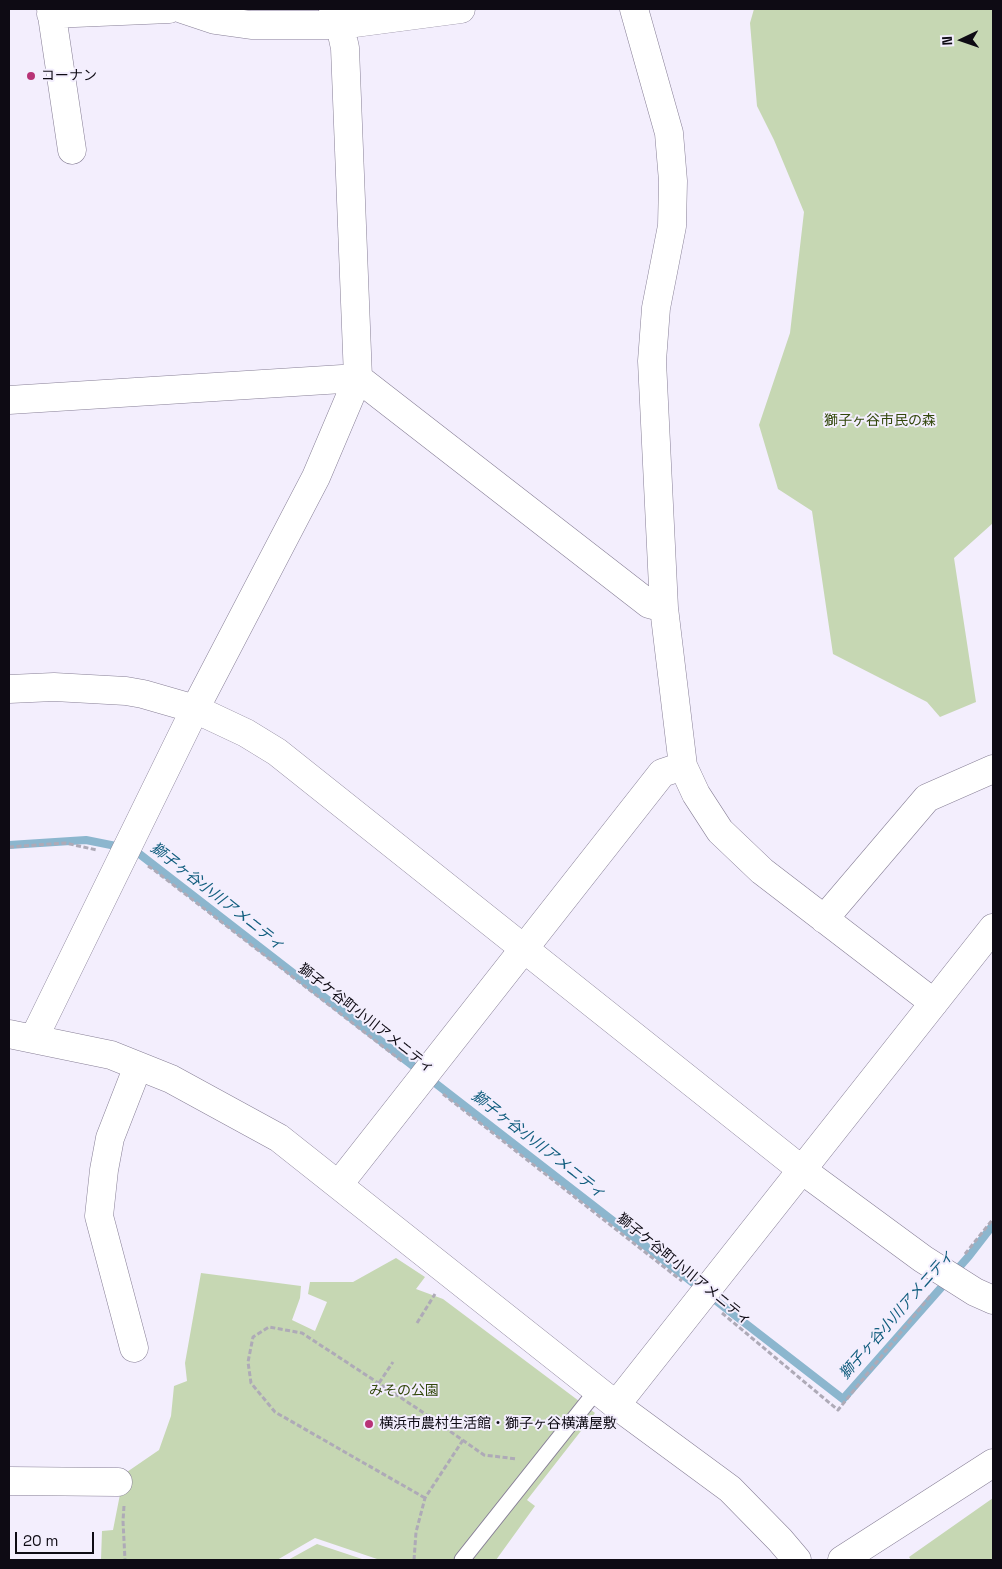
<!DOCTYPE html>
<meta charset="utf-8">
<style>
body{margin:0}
#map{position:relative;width:1002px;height:1569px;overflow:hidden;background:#f3eefd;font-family:"Space Grotesk",sans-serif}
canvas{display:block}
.frame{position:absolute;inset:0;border:10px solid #0e0b14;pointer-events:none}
.north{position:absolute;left:937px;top:15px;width:50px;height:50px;-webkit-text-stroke:4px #f3eefd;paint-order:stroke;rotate:267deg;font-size:14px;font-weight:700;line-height:20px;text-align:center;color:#0e0b14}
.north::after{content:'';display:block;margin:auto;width:18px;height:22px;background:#0e0b14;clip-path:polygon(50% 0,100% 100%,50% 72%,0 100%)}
.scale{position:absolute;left:15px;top:1532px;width:79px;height:22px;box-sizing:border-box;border:2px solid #0e0b14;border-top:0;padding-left:6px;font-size:15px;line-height:18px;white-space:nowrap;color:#0e0b14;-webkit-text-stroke:4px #f3eefd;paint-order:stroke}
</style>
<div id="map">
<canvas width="1002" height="1569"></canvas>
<div class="frame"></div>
<div class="north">N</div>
<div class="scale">20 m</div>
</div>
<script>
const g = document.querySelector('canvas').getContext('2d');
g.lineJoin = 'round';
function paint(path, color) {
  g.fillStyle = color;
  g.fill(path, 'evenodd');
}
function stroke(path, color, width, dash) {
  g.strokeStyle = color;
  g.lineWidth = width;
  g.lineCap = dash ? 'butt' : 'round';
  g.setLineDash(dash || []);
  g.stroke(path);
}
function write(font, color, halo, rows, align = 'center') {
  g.font = font + ' "Space Grotesk","Noto Sans JP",sans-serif';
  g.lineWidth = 4;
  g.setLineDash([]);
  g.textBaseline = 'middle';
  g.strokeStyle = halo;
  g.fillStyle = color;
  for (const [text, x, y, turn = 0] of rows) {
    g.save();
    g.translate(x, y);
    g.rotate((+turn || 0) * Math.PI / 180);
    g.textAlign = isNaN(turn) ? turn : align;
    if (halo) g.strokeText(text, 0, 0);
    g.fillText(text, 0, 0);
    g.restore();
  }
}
paint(new Path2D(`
 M754,9h239v514l-39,35 22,144 -36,15 -13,-15 -94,-48 -21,-143 -34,-22 -19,-64 31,-92 14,-121 -30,-72 -17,-34 -7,-83z
 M396,1258l29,19 -9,12 27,10 152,114 -68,87 8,6 -39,54h-116l-65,-22 -38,22h-176l1,-29 11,-1 11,-56 35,-24 12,-34 3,-30 13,-5 -2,-18 16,-90 100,13 -1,12 -8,22 23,11 12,-29 -19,-8 2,-12h43z
 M993,1498v62h-82l-2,-3z
 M317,1544l48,16h-77z`), '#c6d7b3');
stroke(new Path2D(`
 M9,845l77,-5 35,7
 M133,849l710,550 126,-143 24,-31`), '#8cb6ce', 8);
const service = new Path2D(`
 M462,1560l135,-170`);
const minor = new Path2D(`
 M51,9l21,141
 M182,9l33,11 36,5h89l121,-16
 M634,9l35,124 4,48 -1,45 -16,82 -4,53 12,247 19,158 13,28 24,37 42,40 172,132
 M51,14l118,-5
 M9,400l349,-22 291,226 15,4
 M9,689l45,-2 72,4 17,3 52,15 51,24 31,19 525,418 121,89 52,33 18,8
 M824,919l103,-121 66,-29
 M9,1034l102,21 60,24 108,59 337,267 114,84 50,51 17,20
 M34,1038l161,-329 121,-232 42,-99 -13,-330 -5,-23 -7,-16
 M339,1184l323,-411 21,-7
 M134,1348l-35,-132 5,-46 6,-32 28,-72
 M616,1405l377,-477
 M9,1481l109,1
 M842,1560l151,-97`);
stroke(service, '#877f96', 17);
stroke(minor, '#877f96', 29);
stroke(new Path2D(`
 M9,847l56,-4 32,7
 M148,866l6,4 249,192
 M443,1094l239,187
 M965,1254l28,-35
 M722,1313l116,97 93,-115
 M417,1323l18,-29
 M379,1383l14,-21
 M425,1498l-150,-86 -24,-29 -3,-21 5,-25 16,-10 33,6 116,76 66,46 33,4
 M124,1506l-1,15 2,39
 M414,1560l2,-28 9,-34 38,-58`), '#aeaab7', 3, [5, 2.5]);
stroke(service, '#fff', 15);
stroke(minor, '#fff', 28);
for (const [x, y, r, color] of [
 [31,76,5,"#b83376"],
 [369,1424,5,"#b83376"]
]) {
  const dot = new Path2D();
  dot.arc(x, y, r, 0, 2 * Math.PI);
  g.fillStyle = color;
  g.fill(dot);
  stroke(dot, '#f3eefd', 2);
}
write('14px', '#0e0b14', '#f3eefd', [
 ["コーナン",41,76],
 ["横浜市農村生活館・獅子ヶ谷横溝屋敷",379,1424]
], 'left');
write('14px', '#32470b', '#f3eefd', [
 ["獅子ヶ谷市民の森",880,421],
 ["みその公園",404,1391]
]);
write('14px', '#0e0b14', '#f3eefd', [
 ["獅子ケ谷町小川アメニティ",366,1019,38],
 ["獅子ケ谷町小川アメニティ",684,1270,39]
]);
write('italic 15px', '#115d7e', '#f3eefd', [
 ["獅子ヶ谷小川アメニティ",217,897,38],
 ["獅子ヶ谷小川アメニティ",538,1145,38],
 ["獅子ヶ谷小川アメニティ",897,1315,-49]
]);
</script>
